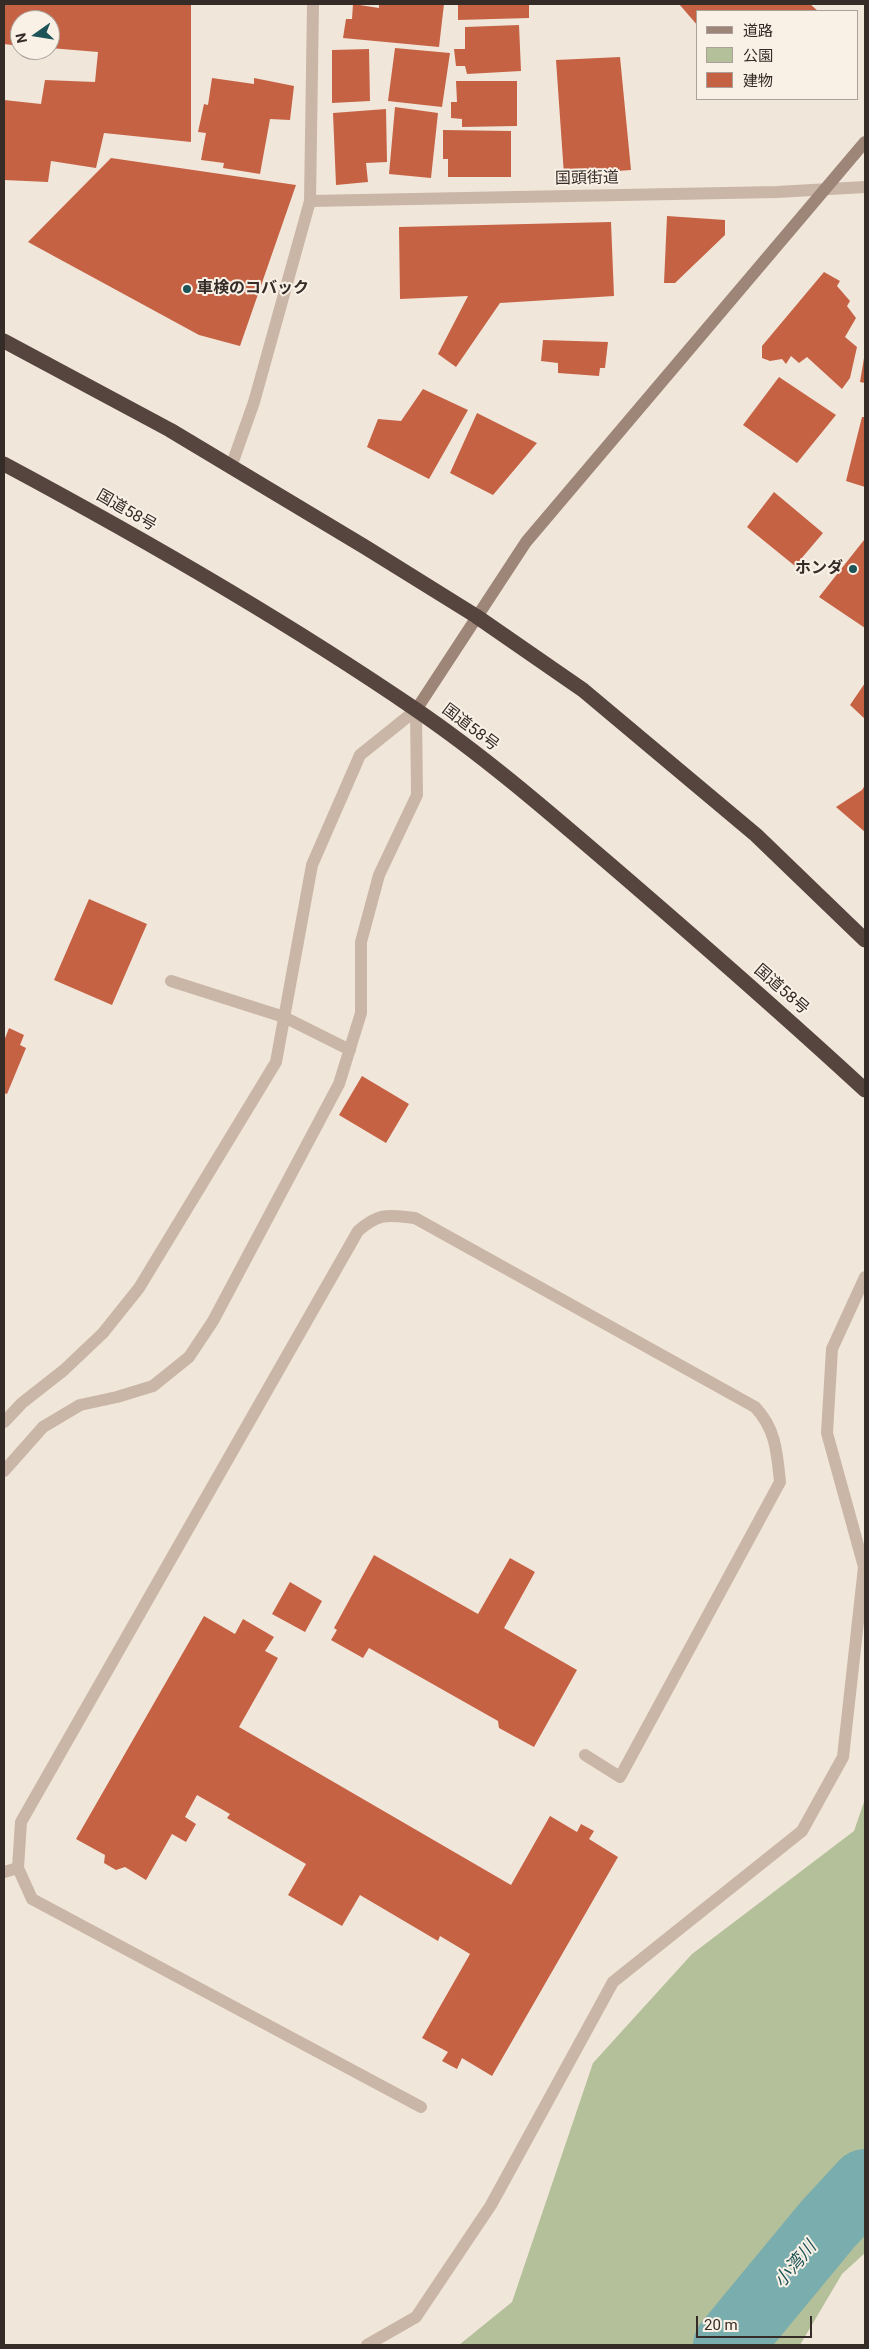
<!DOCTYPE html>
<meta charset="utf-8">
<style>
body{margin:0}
#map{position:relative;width:869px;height:2349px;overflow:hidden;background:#f1e6da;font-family:Roboto,"Noto Sans JP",sans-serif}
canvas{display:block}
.frame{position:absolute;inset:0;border:5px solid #352b27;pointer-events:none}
.legend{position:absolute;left:696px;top:10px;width:162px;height:90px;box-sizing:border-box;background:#f9f0e6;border:1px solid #aba19a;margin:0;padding:6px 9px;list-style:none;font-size:15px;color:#352b27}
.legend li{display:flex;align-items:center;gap:10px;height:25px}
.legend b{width:25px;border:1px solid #aba19a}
.north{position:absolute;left:10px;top:10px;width:50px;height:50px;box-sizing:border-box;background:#f9f0e6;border:1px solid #aba19a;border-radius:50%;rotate:257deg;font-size:14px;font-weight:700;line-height:20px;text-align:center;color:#352b27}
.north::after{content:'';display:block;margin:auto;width:18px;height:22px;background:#1d5457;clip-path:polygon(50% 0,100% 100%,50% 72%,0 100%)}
.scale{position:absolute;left:696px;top:2316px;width:116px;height:22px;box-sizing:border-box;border:2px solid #352b27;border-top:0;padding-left:6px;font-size:15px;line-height:18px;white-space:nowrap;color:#352b27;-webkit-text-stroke:4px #f9f0e6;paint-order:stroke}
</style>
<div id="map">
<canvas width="869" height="2349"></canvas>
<div class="frame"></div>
<ul class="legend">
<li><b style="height:6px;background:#9d8578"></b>道路</li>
<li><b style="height:14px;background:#b4c09a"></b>公園</li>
<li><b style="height:14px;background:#c66244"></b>建物</li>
</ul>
<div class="north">N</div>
<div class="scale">20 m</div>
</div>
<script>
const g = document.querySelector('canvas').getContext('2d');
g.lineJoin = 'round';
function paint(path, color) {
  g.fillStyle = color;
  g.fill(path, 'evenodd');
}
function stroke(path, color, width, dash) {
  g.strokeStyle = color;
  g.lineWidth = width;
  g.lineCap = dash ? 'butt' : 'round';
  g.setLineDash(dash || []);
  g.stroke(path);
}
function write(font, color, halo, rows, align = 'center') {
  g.font = font + ' Roboto,"Noto Sans JP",sans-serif';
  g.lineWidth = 4;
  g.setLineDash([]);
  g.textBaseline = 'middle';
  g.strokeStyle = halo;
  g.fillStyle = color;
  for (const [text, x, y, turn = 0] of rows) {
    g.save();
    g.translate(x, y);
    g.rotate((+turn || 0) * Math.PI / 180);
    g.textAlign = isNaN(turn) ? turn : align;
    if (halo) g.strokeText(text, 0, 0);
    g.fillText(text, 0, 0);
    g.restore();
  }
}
paint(new Path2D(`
 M865,1799v454l-23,21 -42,71h-341l53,-43 81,-239 99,-109 162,-123z`), '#b4c09a');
stroke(new Path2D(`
 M728,2345l100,-121 37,-40`), '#79adae', 70);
paint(new Path2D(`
 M4,4h187v138l-87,-9 -8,35 -45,-7 -3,21 -44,-2v-80l37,4 4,-24 50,2 3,-30 -48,-4v-28h-30v26l-16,-2z
 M353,4l26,4v-4h65l-5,43 -96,-9 3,-19h6z
 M458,4h71v14l-71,2z
 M679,4h131l8,7h-120v15z
 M519,25l2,46 -54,3 -2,-8h-9l-2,-17h11v-22z
 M395,48l55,5 -8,54 -54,-6z
 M369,49l1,52 -38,2v-53z
 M620,57l11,113 -67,5 -8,-115z
 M212,78l42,6v-6l40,8 -4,34 -20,-1 -10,55 -37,-6 1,-5 -23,-3 5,-27 -8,-1 6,-28 4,1z
 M456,81h61v45l-55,1v-8l-11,-1v-16h6z
 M395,107l43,6 -7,65 -42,-4z
 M386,109l1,53 -21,1 2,19 -32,3 -3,-72z
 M443,130l68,1v46h-63v-18h-5z
 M111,158l185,27 -56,161 -41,-11 -171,-93z
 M667,216l58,4v15l-50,48h-11z
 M611,222l3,74 -114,7 -44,64 -18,-13 30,-58 -68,3 -1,-72z
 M824,272l16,9 -3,5 13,15 -3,5 9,12 -11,19 12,10 -7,31 -8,11 -35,-32 -8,6 -8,-7 -5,8 -4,-5 -12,2 -8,-3v-12z
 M543,340l65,2 -3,26h-5l-1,8 -41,-3v-10l-17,-2z
 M864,358h1v25l-5,-1z
 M779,377l57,38 -39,48 -54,-38z
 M423,389l45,21 -39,69 -62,-32 11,-28 23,2z
 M477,413l60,30 -44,52 -43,-22z
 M862,417h3v70l-19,-6z
 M774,492l49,41 -28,33 -48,-39z
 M864,540l1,1v87l-46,-31z
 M865,683v36l-15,-14z
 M865,785v47l-29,-25 26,-17z
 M89,899l58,25 -35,81 -58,-25z
 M9,1028l15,7 -4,10 6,3 -19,46 -3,-1v-52z
 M362,1076l47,28 -23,39 -47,-28z
 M374,1555l104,59 32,-56 25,14 -31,56 73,42 -43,77 -35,-19 -1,-7 -129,-73 -6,10 -32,-18 6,-10 -3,-2z
 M290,1582l32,19 -17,31 -33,-18z
 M204,1616l31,18 8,-15 31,18 -9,14 13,7 -39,69 272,158 39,-69 27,16 4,-8 13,7 -5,8 29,18 -126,219 -30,-18 -5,11 -15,-8 6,-9 -26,-14 48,-84 -30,-18 -2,5 -78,-46 -18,31 -54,-31 18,-31 -79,-46 3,-4 -33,-19 -12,22 11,7 -10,18 -14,-8 -26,46 -21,-13 -9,3 -12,-7 1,-8 -29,-16z`), '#c66244');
stroke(new Path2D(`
 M171,981l113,36 66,33
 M4,1422l18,-19 42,-33 39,-37 36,-45 137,-226 36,-197 48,-110 56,-45
 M4,1471l39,-44 37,-22 37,-8 36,-11 36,-29 24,-36 126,-237 22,-71v-71l18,-67 38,-80 -1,-85
 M4,1872l14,-4
 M421,2107l-389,-208 -14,-31 3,-46 337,-591c22,-19 30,-16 57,-13l340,189c21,22 22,46 25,75l-160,295 -35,-22`), '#c9b6a6', 12);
stroke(new Path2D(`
 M310,201l467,-9 88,-5
 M231,467l23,-65 56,-201 3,-197
 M367,2345l49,-28 75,-112 122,-223 189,-151 41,-74 21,-190 -37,-134 5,-84 33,-72`), '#c9b6a6', 12);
stroke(new Path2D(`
 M416,710l110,-168 339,-400`), '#9d8578', 12);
stroke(new Path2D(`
 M4,341l166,89 195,117 111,69 107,74 173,145 109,105
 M4,464c140,75 279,155 411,245 75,51 144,112 213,171 80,69 160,139 237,210`), '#56453e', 15);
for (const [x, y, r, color] of [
 [187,289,5,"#1d5457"],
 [853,569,5,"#1d5457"]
]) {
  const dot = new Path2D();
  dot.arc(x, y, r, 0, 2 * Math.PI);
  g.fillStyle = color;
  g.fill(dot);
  stroke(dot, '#f9f0e6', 2);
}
write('16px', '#352b27', '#f9f0e6', [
 ["国頭街道",587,179,-1],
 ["国道58号",126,511,30],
 ["国道58号",470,728,37],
 ["国道58号",781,990,41]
]);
write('bold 16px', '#352b27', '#f9f0e6', [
 ["車検のコバック",197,289],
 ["ホンダ",843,569,"right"]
], 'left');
write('italic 18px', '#1d5457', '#f9f0e6', [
 ["小湾川",796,2265,-50]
]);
</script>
